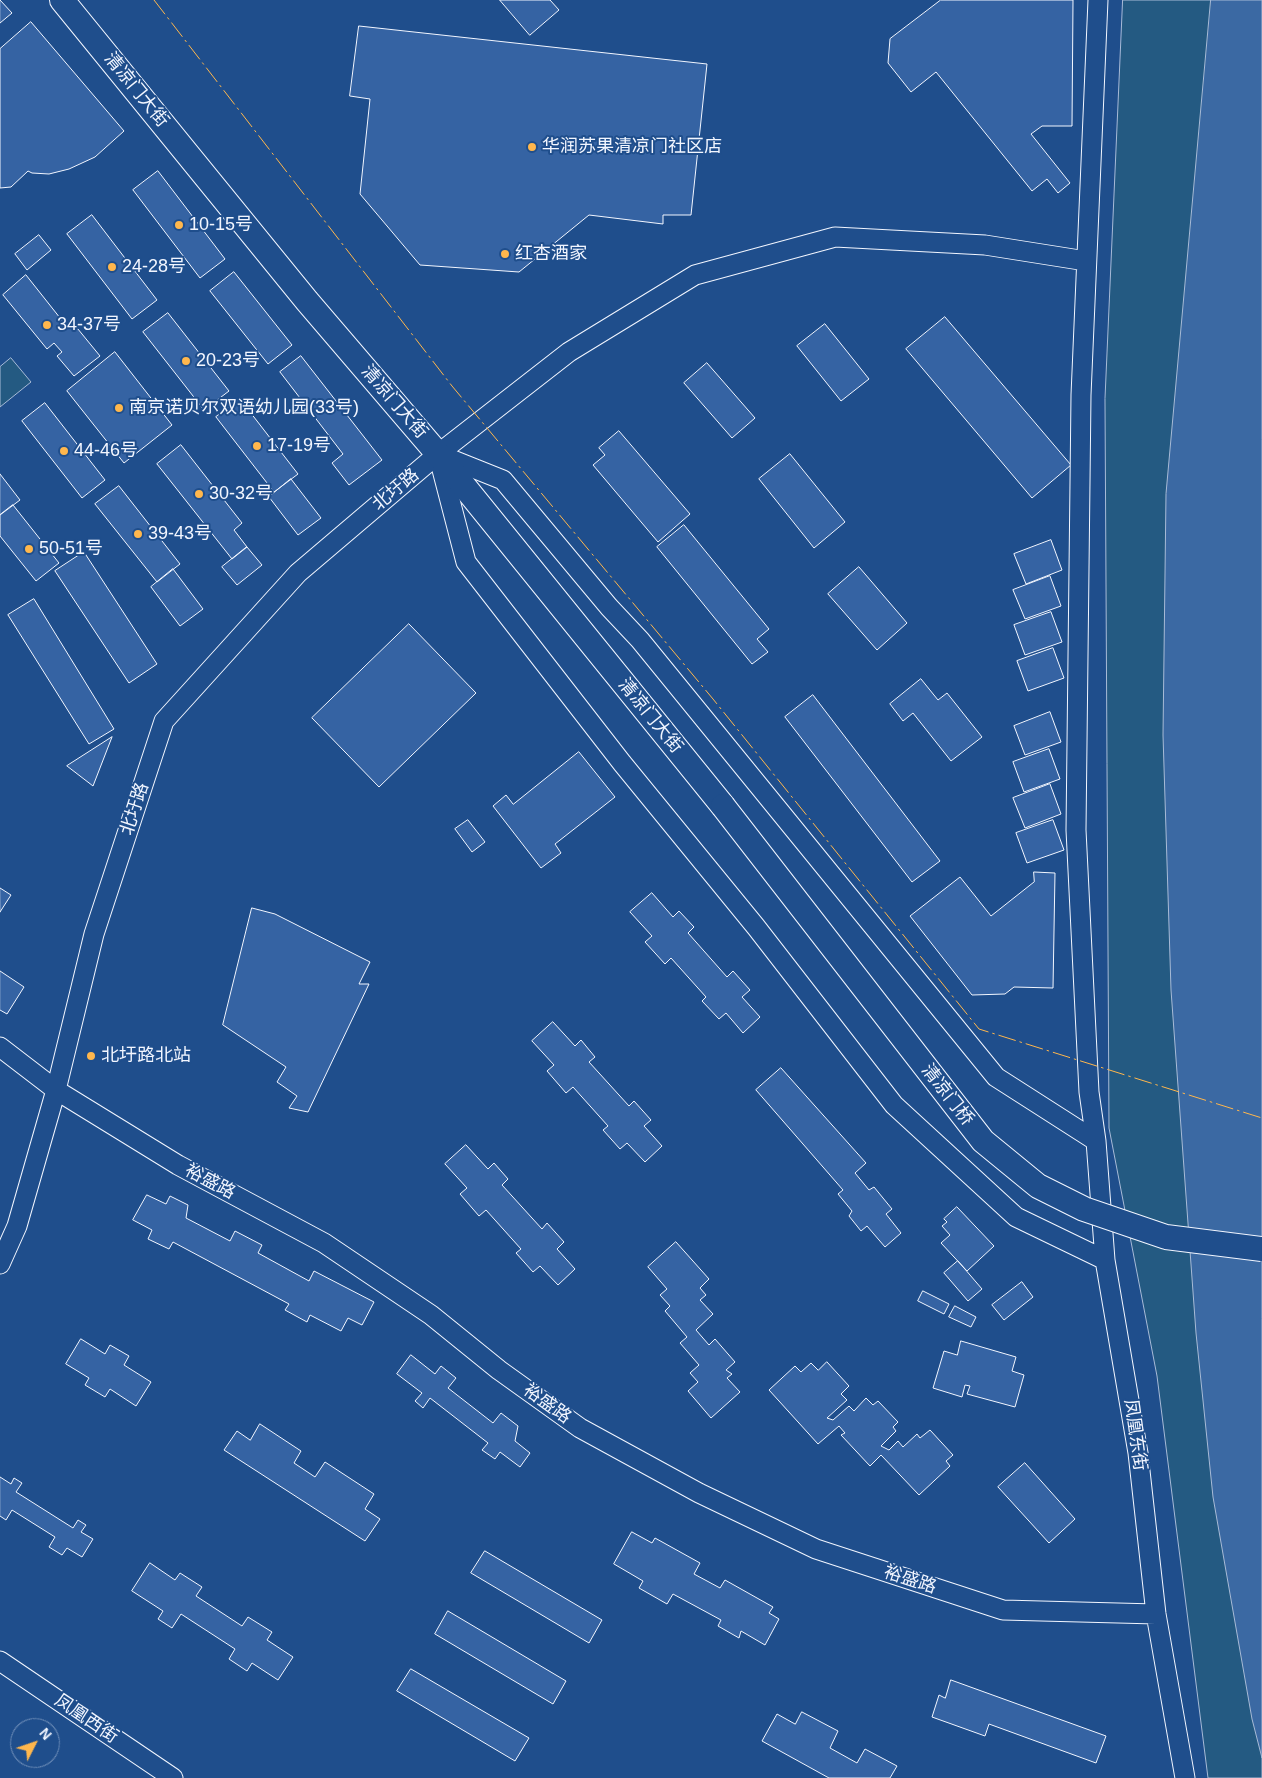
<!DOCTYPE html>
<meta charset="utf-8">
<style>
body{margin:0}
#map{position:relative;width:1262px;height:1778px;overflow:hidden;background:#1f4e8c;font-family:Arial,sans-serif}
canvas{display:block}
.north{position:absolute;left:10px;top:1718px;width:50px;height:50px;box-sizing:border-box;background:#1f4e8c;border:1px solid #7391ba;border-radius:50%;rotate:49deg;font-size:14px;font-weight:700;line-height:20px;text-align:center;color:#f2f6ff}
.north::after{content:'';display:block;margin:auto;width:18px;height:22px;background:#ffb74d;clip-path:polygon(50% 0,100% 100%,50% 72%,0 100%)}
</style>
<div id="map">
<canvas width="1262" height="1778"></canvas>
<div class="north">N</div>
</div>
<script>
const g = document.querySelector('canvas').getContext('2d');
g.lineJoin = 'round';
function paint(path, color) {
  g.fillStyle = color;
  g.fill(path, 'evenodd');
}
function stroke(path, color, width, dash) {
  g.strokeStyle = color;
  g.lineWidth = width;
  g.lineCap = dash ? 'butt' : 'round';
  g.setLineDash(dash || []);
  g.stroke(path);
}
function write(font, color, halo, rows, align = 'center') {
  g.font = font + ' Arial,"Noto Sans SC",sans-serif';
  g.lineWidth = 4;
  g.setLineDash([]);
  g.textBaseline = 'middle';
  g.strokeStyle = halo;
  g.fillStyle = color;
  for (const [text, x, y, turn = 0] of rows) {
    g.save();
    g.translate(x, y);
    g.rotate((+turn || 0) * Math.PI / 180);
    g.textAlign = isNaN(turn) ? turn : align;
    if (halo) g.strokeText(text, 0, 0);
    g.fillText(text, 0, 0);
    g.restore();
  }
}
const green = new Path2D(`
 M1123,0h139v1778h-54l-51,-402 -48,-248 -4,-729z
 M11,358l20,24 -31,25v-40z`);
paint(green, '#245a82');
stroke(green, '#a8bbd7', 1);
const water = new Path2D(`
 M1211,0h51v1758l-10,-39 -39,-222 -17,-164 -25,-343 -8,-255 3,-241z`);
paint(water, '#3b69a3');
stroke(water, '#a8bbd7', 1);
const building = new Path2D(`
 M0,0l12,13 -12,10z
 M500,0h50l9,10 -29,25z
 M941,0h132l-1,126h-30l-11,8 39,49 -12,10 -11,-14 -15,12 -96,-119 -25,20 -23,-29 2,-24z
 M31,22l93,109 -29,26 -26,12 -20,5 -17,-1 -4,-2 -17,16 -11,1v-139z
 M359,26l348,38 -16,151h-28v9l-74,-9 -70,57 -99,-7 -60,-71 10,-95 -20,-3z
 M158,171l67,88 -25,19 -67,-88z
 M92,215l65,85 -25,19 -65,-85z
 M39,235l12,15 -24,20 -12,-16z
 M234,272l58,73 -24,19 -58,-73z
 M26,275l42,53 5,-5 27,33 -26,20 -17,-20 5,-4 -8,-9 -7,6 -44,-54z
 M168,313l61,78 -25,19 -61,-78z
 M945,317l126,148 -39,33 -126,-149z
 M825,324l44,55 -28,22 -44,-55z
 M115,352l57,73 -48,38 -57,-72z
 M301,356l81,104 -33,25 -17,-22 11,-9 -63,-82z
 M707,363l48,55 -23,20 -48,-55z
 M240,399l58,75 -24,18 -58,-75z
 M45,403l60,77 -23,18 -60,-77z
 M619,431l71,83 -32,28 -65,-77 12,-10 -6,-7z
 M181,445l61,78 -8,7 13,17 -15,12 -75,-95z
 M790,454l55,68 -31,26 -55,-69z
 M0,474l20,26 -20,15z
 M291,479l30,39 -23,17 -29,-38z
 M119,486l61,78 -23,18 -62,-78z
 M13,505l46,58 -23,18 -36,-45v-21z
 M684,525l85,104 -12,10 11,13 -16,12 -95,-117z
 M1051,540l11,30 -36,14 -12,-30z
 M247,547l15,18 -25,20 -15,-18z
 M84,552l73,112 -28,19 -74,-112z
 M859,567l48,56 -30,27 -49,-56z
 M173,569l30,40 -23,17 -29,-39z
 M1050,576l11,30 -36,13 -12,-29z
 M34,599l80,130 -25,15 -81,-129z
 M1051,612l11,30 -37,13 -11,-30z
 M409,624l67,69 -97,94 -67,-69z
 M1053,648l11,30 -36,13 -11,-30z
 M921,679l17,21 9,-7 35,44 -31,24 -38,-48 -10,8 -13,-17z
 M813,695l127,166 -28,21 -127,-165z
 M1050,712l11,30 -36,13 -11,-29z
 M112,737l-19,49 -26,-20z
 M1049,749l11,30 -36,13 -11,-30z
 M579,752l36,45 -60,47 6,9 -20,15 -48,-62 13,-11 7,9z
 M1050,784l11,30 -36,14 -12,-30z
 M468,820l17,22 -13,10 -17,-23z
 M1053,820l11,30 -37,13 -11,-30z
 M1034,872l21,1 -2,115 -39,-1 -9,7 -33,1 -62,-79 50,-39 31,39 43,-34z
 M0,888l11,7 -11,17z
 M652,893l21,24 6,-6 15,16 -6,6 39,44 6,-6 17,19 -8,7 18,20 -17,16 -17,-20 -7,6 -17,-18 4,-4 -35,-39 -6,6 -20,-22 7,-6 -22,-24z
 M252,908l23,6 95,48 -11,22h10l-61,128 -19,-4 8,-12 -20,-14 9,-15 -63,-42z
 M0,971l24,16 -17,27 -7,-4z
 M553,1022l22,24 6,-6 14,17 -6,5 40,44 5,-5 17,19 -7,6 18,20 -17,16 -18,-19 -7,6 -17,-19 5,-4 -35,-39 -7,6 -19,-22 7,-6 -22,-24z
 M781,1068l85,95 -11,10 14,17 5,-3 18,22 -6,5 15,19 -16,14 -18,-21 -6,5 -12,-15 3,-5 -14,-17 5,-4 -87,-100z
 M466,1145l22,24 6,-6 14,16 -6,6 40,44 5,-6 17,19 -7,7 18,20 -17,16 -18,-19 -7,6 -17,-19 5,-4 -35,-39 -7,6 -19,-22 7,-6 -22,-24z
 M147,1195l19,9 4,-8 18,9 -2,13 44,23 5,-10 27,14 -4,8 51,28 5,-10 60,31 -12,23 -14,-7 -7,13 -31,-16 -3,7 -22,-12 4,-6 -116,-62 -4,7 -21,-10 4,-9 -19,-10z
 M957,1207l37,39 -27,25 -26,-28 9,-8 -8,-9 5,-4 -3,-3z
 M676,1242l33,37 -9,9 6,7 -6,5 13,14 -17,16 13,15 6,-6 20,23 -9,8 6,4 -5,4 13,14 -29,26 -23,-27 10,-9 -8,-9 9,-8 -19,-22 7,-6 -22,-26 5,-5 -10,-11 7,-6 -19,-22z
 M958,1261l24,28 -14,12 -24,-28z
 M1022,1282l11,15 -29,23 -12,-15z
 M923,1291l26,13 -5,10 -26,-13z
 M955,1306l21,11 -5,10 -22,-10z
 M81,1339l24,15 5,-9 19,11 -5,9 27,17 -15,24 -26,-17 -5,8 -20,-12 4,-7 -23,-14z
 M961,1341l55,16 -4,14 12,4 -9,32 -48,-13 3,-8 -5,-1 -3,12 -29,-9 11,-37 13,4z
 M411,1355l24,19 6,-8 15,12 -8,10 45,35 8,-10 17,13 -3,15 15,12 -10,14 -20,-15 -5,7 -13,-9 6,-7 -58,-45 -7,10 -8,-7 7,-8 -25,-19z
 M827,1362l22,24 -8,8 6,6 -20,18 6,2 16,-14 5,5 12,-13 7,7 5,-4 20,21 -5,5 3,4 -15,15 8,4 9,-9 5,6 14,-13 3,4 10,-8 23,25 -7,6 4,5 -31,29 -38,-40 -11,11 -29,-31 4,-2 -6,-7 -21,18 -49,-54 26,-24 6,6 10,-9 7,7z
 M260,1424l41,27 -7,12 21,14 10,-15 49,32 -9,15 15,10 -15,22 -141,-91 13,-19 13,9z
 M1025,1463l50,56 -26,24 -51,-56z
 M0,1477l11,7 3,-6 8,5 -6,9 57,36 5,-8 8,5 -5,7 12,7 -11,18 -15,-9 -5,7 -13,-8 6,-10 -43,-27 -6,10 -6,-4z
 M632,1532l20,11 3,-5 45,25 -6,11 26,14 5,-8 48,27 -4,6 10,6 -14,26 -24,-14 -2,7 -21,-12 3,-6 -48,-26 -6,10 -28,-16 4,-7 -29,-17z
 M485,1551l117,69 -13,23 -118,-70z
 M150,1563l25,17 5,-7 22,14 -6,9 46,30 6,-9 24,15 -5,8 26,17 -15,23 -26,-17 -5,8 -18,-12 6,-10 -54,-35 -9,14 -14,-9 5,-8 -31,-20z
 M448,1611l118,70 -13,23 -118,-70z
 M411,1669l118,69 -14,23 -118,-70z
 M951,1680l155,56 -10,27 -107,-39 -4,12 -53,-19 7,-22 6,3z
 M802,1712l36,19 -8,17 27,15 8,-14 32,17 -7,12h-61l-67,-37 15,-27 18,10z`);
paint(building, '#3563a3');
stroke(building, '#f2f6ff', 1);
const minor = new Path2D(`
 M1098,0l-17,395 -5,435 13,262 7,49 9,119 33,193 18,161 29,164
 M438,454l65,26 106,127 31,33 356,437 100,64
 M439,458l27,104 156,201 134,164 138,178 122,112 89,43
 M0,1047l56,43 122,75 146,78 107,72 68,55 81,58 119,65 117,56 187,61 153,4
 M0,1264l17,-38 39,-136 38,-156 70,-213 134,-148 140,-119 131,-102 126,-77 140,-38 150,8 101,16
 M0,1661l173,117`);
const major = new Path2D(`
 M62,0l245,301 131,153 285,352`);
stroke(minor, '#f2f6ff', 21);
stroke(major, '#f2f6ff', 26);
stroke(minor, '#1f4e8c', 19);
stroke(major, '#1f4e8c', 24);
const majorBridge = new Path2D(`
 M723,806l260,335 55,45 46,23 82,28 96,12`);
stroke(majorBridge, '#f2f6ff', 26, []);
stroke(majorBridge, '#1f4e8c', 24);
stroke(new Path2D(`
 M154,0l298,386 261,313 266,330 283,89`), '#ffb74d', 1, [18, 4, 2.5, 4]);
for (const [x, y, r, color] of [
 [532,147,5,"#ffb74d"],
 [179,225,5,"#ffb74d"],
 [505,254,5,"#ffb74d"],
 [112,267,5,"#ffb74d"],
 [47,325,5,"#ffb74d"],
 [186,361,5,"#ffb74d"],
 [119,408,5,"#ffb74d"],
 [257,446,5,"#ffb74d"],
 [64,451,5,"#ffb74d"],
 [199,494,5,"#ffb74d"],
 [138,534,5,"#ffb74d"],
 [29,549,5,"#ffb74d"],
 [91,1056,5,"#ffb74d"]
]) {
  const dot = new Path2D();
  dot.arc(x, y, r, 0, 2 * Math.PI);
  g.fillStyle = color;
  g.fill(dot);
  stroke(dot, '#1f4e8c', 2);
}
write('18px', '#f2f6ff', '#1f4e8c', [
 ["清凉门大街",136,90,51],
 ["清凉门大街",394,402,49],
 ["北圩路",396,490,-40],
 ["清凉门大街",650,716,51],
 ["北圩路",135,809,-72],
 ["清凉门桥",947,1095,52],
 ["裕盛路",210,1182,28],
 ["裕盛路",547,1404,36],
 ["凤凰东街",1135,1435,82],
 ["裕盛路",910,1580,18],
 ["凤凰西街",86,1719,34]
]);
write('18px', '#f2f6ff', '#1f4e8c', [
 ["华润苏果清凉门社区店",542,147],
 ["10-15号",189,225],
 ["红杏酒家",515,254],
 ["24-28号",122,267],
 ["34-37号",57,325],
 ["20-23号",196,361],
 ["南京诺贝尔双语幼儿园(33号)",129,408],
 ["17-19号",267,446],
 ["44-46号",74,451],
 ["30-32号",209,494],
 ["39-43号",148,534],
 ["50-51号",39,549],
 ["北圩路北站",101,1056]
], 'left');
</script>
